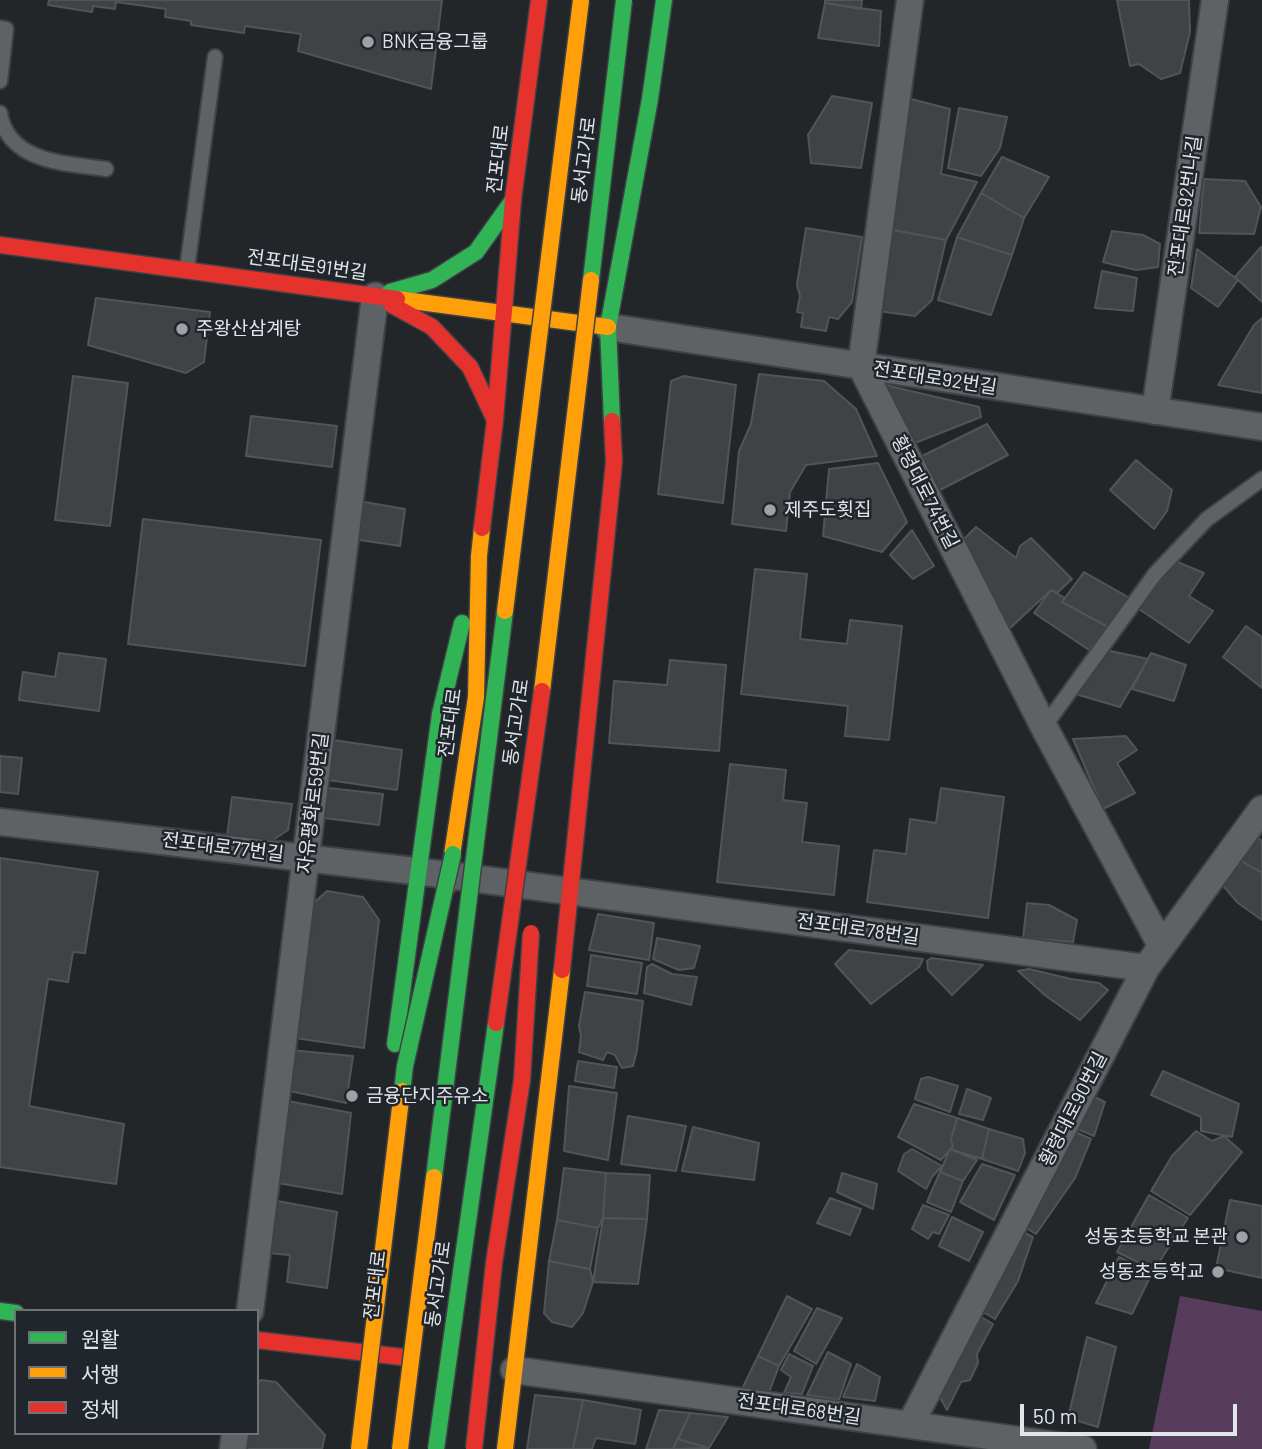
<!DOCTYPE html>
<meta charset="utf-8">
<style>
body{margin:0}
#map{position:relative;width:1262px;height:1449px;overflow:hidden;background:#232629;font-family:Barlow,"Noto Sans KR",sans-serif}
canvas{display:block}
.legend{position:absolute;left:14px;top:1309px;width:245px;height:126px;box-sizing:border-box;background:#20262c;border:2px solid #6d7278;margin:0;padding:9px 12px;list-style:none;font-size:21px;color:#e1e5e9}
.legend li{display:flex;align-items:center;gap:14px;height:35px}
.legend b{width:35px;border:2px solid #6d7278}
.scale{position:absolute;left:1020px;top:1404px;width:217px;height:32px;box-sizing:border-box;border:4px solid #e1e5e9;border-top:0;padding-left:9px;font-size:21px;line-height:24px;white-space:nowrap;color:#e1e5e9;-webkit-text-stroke:5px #20262c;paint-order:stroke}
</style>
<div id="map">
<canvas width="1262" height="1449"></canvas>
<ul class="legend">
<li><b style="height:9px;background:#30b455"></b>원활</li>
<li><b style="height:9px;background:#ff9f0a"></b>서행</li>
<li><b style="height:9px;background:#e5322d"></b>정체</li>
</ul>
<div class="scale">50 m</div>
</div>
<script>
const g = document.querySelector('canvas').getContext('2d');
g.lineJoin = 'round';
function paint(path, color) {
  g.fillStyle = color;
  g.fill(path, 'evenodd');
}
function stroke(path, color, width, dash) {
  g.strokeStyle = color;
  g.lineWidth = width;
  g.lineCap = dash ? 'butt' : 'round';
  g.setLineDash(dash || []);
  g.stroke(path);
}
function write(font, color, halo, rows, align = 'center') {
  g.font = font + ' Barlow,"Noto Sans KR",sans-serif';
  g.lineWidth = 5;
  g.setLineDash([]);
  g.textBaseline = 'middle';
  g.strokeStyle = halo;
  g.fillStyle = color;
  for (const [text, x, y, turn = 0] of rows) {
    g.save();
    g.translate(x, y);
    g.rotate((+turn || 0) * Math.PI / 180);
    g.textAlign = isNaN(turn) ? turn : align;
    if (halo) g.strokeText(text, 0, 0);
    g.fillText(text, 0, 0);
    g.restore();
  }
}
paint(new Path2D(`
 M1180,1296l82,15v138h-113z`), '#583c5c');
const building = new Path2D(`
 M49,0h393l-11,89 -133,-38 3,-17 -56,-8 -1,7 -53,-8v-4l-26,-4 1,-8 -50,-7 -1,7 -22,-3 -1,6 -44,-7z
 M825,0h37l-1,9 -36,-6z
 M1117,0h72l1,32 -10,41 -19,6 -22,-15 -9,2z
 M825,3l56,8 -2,35 -61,-8z
 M832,96l40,7 -11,65 -50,-5 -3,-28z
 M911,99l39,10 -9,65 36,8 -31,58 -58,-11z
 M959,108l48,9 -7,31 -19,28 -33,-8z
 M1002,157l47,20 -25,41 -43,-25z
 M1204,179l41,2 16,26 -7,27 -55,-1z
 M981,193l43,25 -12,37 -55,-18z
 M806,228l56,9 -10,65 -14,17 -9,-2 -3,14 -25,-4 2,-14 -6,-1 3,-16 -3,-11z
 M888,229l58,11 -14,60 -17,16 -37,-5z
 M1112,231l31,4 17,9 -2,23 -22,3 -33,-8z
 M957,237l55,18 -21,60 -53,-15z
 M1261,247l1,1v54l-27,-25z
 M1197,249l41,31 -20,27 -27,-19z
 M1102,271l35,7 -4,33 -38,-3z
 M96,298l114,14 -6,50 -18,11 -98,-28z
 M1262,318v75l-44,-8 36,-60z
 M759,374l65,7 32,28 21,47 -71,9 -16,27 -4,39 -54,-7 7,-73 12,-27z
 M73,376l55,7 -18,143 -55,-6z
 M684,376l52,9 -13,118 -65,-9 13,-113z
 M885,385l94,22 2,10 -71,28z
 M251,416l86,10 -5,41 -86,-11z
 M987,424l21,31 -72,37 -18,-34z
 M1136,460l36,30 -5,21 -13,18 -44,-39z
 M878,463l29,59 -25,30 -59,-16 6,-67z
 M359,501l46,8 -5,37 -47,-7z
 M143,519l178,21 -16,126 -177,-22z
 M976,527l40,31 4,-12 11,-8 41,41 -15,14 -6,-3 -43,40 -54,-81z
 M912,530l22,36 -21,13 -23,-24z
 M1175,561l29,12 -15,23 24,15 -24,32 -50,-34z
 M755,569l52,5 -7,65 47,5 3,-24 52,6 -13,114 -44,-4 3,-30 -107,-12z
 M1084,572l44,25 -20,30 -46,-25z
 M1051,590l14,8 -3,4 46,25 -19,23 -55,-37z
 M1246,626l16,11v51l-39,-31z
 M1101,649l47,10 -28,48 -45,-13z
 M59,653l47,6 -7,52 -80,-11 4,-28 32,5z
 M1151,653l35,12 -12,36 -42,-12z
 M670,660l56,5 -7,86 -110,-8 5,-62 53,4z
 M1126,736l11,14 -20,13 18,30 -32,16 -30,-70z
 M333,740l69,10 -5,40 -69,-10z
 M0,756l22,2 -4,36 -18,-2z
 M730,764l56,6 -3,30 24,3 -5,39 37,4 -5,49 -117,-13z
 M328,788l55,6 -4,31 -55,-7z
 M941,788l63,9 -16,121 -121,-16 7,-52 32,4 4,-35 26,4z
 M232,797l60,7 -4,26 -18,12 -43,-5z
 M1255,836l7,5v32l-22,-13z
 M0,858l98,14 -13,81 -12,-1 -5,30 -20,-3 -19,127 95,18 -8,60 -116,-17z
 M1240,860l22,13v47l-24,-17 -19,-22z
 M327,891l36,6 16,23 -15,128 -69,-10 13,-130z
 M1027,903l22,2 28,15 -4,22 -50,-4z
 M598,914l56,9 -5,37 -60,-10z
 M657,938l43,8 -6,22 -15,2 -26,-11z
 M849,950l74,9 -4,8 -48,37 -36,-40z
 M591,955l51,8 -5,31 -50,-8z
 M931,958l52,7 -31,30 -24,-25 -1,-9z
 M652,964l20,10 25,3 -6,28 -47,-12 3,-26z
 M1029,969l42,10 28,4 9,7 -28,30 -34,-24 -28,-25z
 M585,992l58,9 -6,49 -4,16 -11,2 -7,-13 -8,-3 -4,8 -24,-8 2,-16 -2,-10z
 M290,1050l63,6 -7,47 -61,-13z
 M578,1061l39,6 -3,21 -39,-7z
 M1163,1071l76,33 -7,33 -31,-6v-14l-50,-22z
 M928,1077l30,9 -8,26 -35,-13 6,-20z
 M569,1086l48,7 -9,67 -44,-9z
 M967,1089l24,9 -8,22 -24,-6z
 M1090,1095l15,7 -11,34 -19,-8z
 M283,1100l68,13 -9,81 -70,-12z
 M914,1104l43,14 -6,21 2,7 -12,14 -43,-23z
 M628,1116l58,10 -10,45 -55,-7z
 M957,1118l32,11 -7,30 -32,-10 3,-3 -2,-7z
 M693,1127l66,16 -5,37 -72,-9z
 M989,1129l34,10 2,14 -7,18 -36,-12z
 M1071,1130l20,9 -16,39 -39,56 -15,-9z
 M1196,1131l16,10 12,-5 18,16 -52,63 -39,-24 21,-35z
 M912,1149l30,17 -10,11 -6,12 -28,-18 6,-17z
 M950,1149l27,11 -14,21 -23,-9z
 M982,1164l33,11 -21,45 -34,-18z
 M564,1168l42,5 -3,45 -5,10 -41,-8z
 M940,1172l23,9 -12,31 -24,-10z
 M606,1173l44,2 -3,44 -44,-1z
 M842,1173l35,11 -4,25 -36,-17z
 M1149,1195l39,23 -34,52 -37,-18z
 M830,1198l31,11 -11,26 -33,-12z
 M272,1200l65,12 -10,76 -40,-6 3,-27 -23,-2z
 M1230,1200l32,6v72l-46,-10z
 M923,1205l26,10 -10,19 -6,-2 -5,7 -16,-10z
 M952,1217l31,15 -14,29 -30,-15z
 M603,1218l44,1 -9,65 -45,-2z
 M557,1220l41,8 -8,41 -41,-8z
 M1019,1230l14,7 -15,44 -23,38 -17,-10z
 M1119,1257l33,16 -20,41 -36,-11z
 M549,1261l41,8 3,13 -10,31 -11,14 -20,-5 -8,-9z
 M787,1296l25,13 -33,57 -21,-10z
 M817,1308l25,10 -26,46 -22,-13z
 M976,1314l17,10 -16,30 1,9 -8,17 -9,2 -14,28 -10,-18z
 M1087,1337l29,10 -18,80 -30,-9z
 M828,1352l23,12 -12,36 -32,-5z
 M789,1354l24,12 -11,28 -18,-1 7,-16 -10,-7z
 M758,1356l21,10 -11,29 -26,-6z
 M857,1364l23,13 -5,24 -32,-4z
 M261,1380l15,2 49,53 -3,14h-82l2,-16h15v-50z
 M535,1395l48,5 -10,49h-46z
 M583,1400l58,10 -6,34 -39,-6 -4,11h-19z
 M659,1410l31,3 -17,36h-27z
 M690,1413l38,4 -19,31 -31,-9z
 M678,1439l31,9 -36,1z`);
paint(building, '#404245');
stroke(building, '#525457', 2);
const lane = new Path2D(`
 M0,28l6,1 -6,52
 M0,113c8,50 66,50 106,56
 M187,269l28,-212
 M1044,727l111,-153 52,-55 55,-40`);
const street = new Path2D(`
 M910,0l-49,366 183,361 117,218
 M608,327l654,100
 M1155,411l60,-411
 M0,822l448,53 698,93
 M250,1311l125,-1015
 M514,1370l569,79
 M910,1425l236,-457 116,-159
 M233,1449l2,-16`);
const fast = new Path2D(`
 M390,292l42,-12 44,-28 37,-52
 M612,421l-4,-94 42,-228 14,-99
 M395,1044l45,-330 22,-91
 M0,1311l16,2`);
const slow = new Path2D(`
 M397,299l211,28
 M447,888l29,-191 3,-141 3,-28
 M505,1449l57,-479`);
const jam = new Path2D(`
 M0,245l397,54
 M392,305l40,22 38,40 25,53
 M482,528l13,-108 18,-220 26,-200
 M562,970l52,-508 -2,-41
 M257,1340l145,17`);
stroke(lane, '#3f4245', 18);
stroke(street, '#3f4245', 30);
stroke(fast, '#3f4245', 19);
stroke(slow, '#3f4245', 19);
stroke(jam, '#3f4245', 19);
stroke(lane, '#5f6264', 14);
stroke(street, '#5f6264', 26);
stroke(fast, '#30b455', 16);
stroke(slow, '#ff9f0a', 16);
stroke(jam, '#e5322d', 16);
const fastBridge = new Path2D(`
 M591,280l33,-280
 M402,1091l3,-25 48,-212
 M434,1177l71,-566
 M436,1449l60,-426`);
const slowBridge = new Path2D(`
 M505,611l76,-611
 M542,691l49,-411
 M359,1449l43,-358
 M400,1449l34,-272`);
const jamBridge = new Path2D(`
 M496,1023l46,-332
 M474,1449l20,-186 28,-183 9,-147`);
stroke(fastBridge, '#3f4245', 19, []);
stroke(slowBridge, '#3f4245', 19, []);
stroke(jamBridge, '#3f4245', 19, []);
stroke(fastBridge, '#30b455', 16);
stroke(slowBridge, '#ff9f0a', 16);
stroke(jamBridge, '#e5322d', 16);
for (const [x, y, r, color] of [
 [368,42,7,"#9ea2a6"],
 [182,329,7,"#9ea2a6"],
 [770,510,7,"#9ea2a6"],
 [352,1096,7,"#9ea2a6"],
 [1242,1237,7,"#9ea2a6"],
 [1218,1272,7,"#9ea2a6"]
]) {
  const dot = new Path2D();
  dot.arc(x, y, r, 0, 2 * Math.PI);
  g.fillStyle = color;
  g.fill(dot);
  stroke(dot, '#20262c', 2.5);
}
write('19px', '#e1e5e9', '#20262c', [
 ["BNK금융그룹",382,42],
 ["주왕산삼계탕",196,329],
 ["제주도횟집",784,510],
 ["금융단지주유소",366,1096],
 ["성동초등학교 본관",1228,1237,"right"],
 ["성동초등학교",1204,1272,"right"]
], 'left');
write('19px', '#e1e5e9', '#20262c', [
 ["전포대로",498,159,-83],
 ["동서고가로",584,160,-83],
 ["전포대로92번나길",1185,206,-82],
 ["전포대로91번길",307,265,8],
 ["전포대로92번길",935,378,9],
 ["황령대로74번길",925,492,63],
 ["동서고가로",516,722,-82],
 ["전포대로",450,723,-82],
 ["자유평화로59번길",313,803,-83],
 ["전포대로77번길",223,847,7],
 ["전포대로78번길",858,929,8],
 ["황령대로90번길",1073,1109,-63],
 ["동서고가로",438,1284,-82],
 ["전포대로",375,1285,-83],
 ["전포대로68번길",799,1409,8]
]);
</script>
